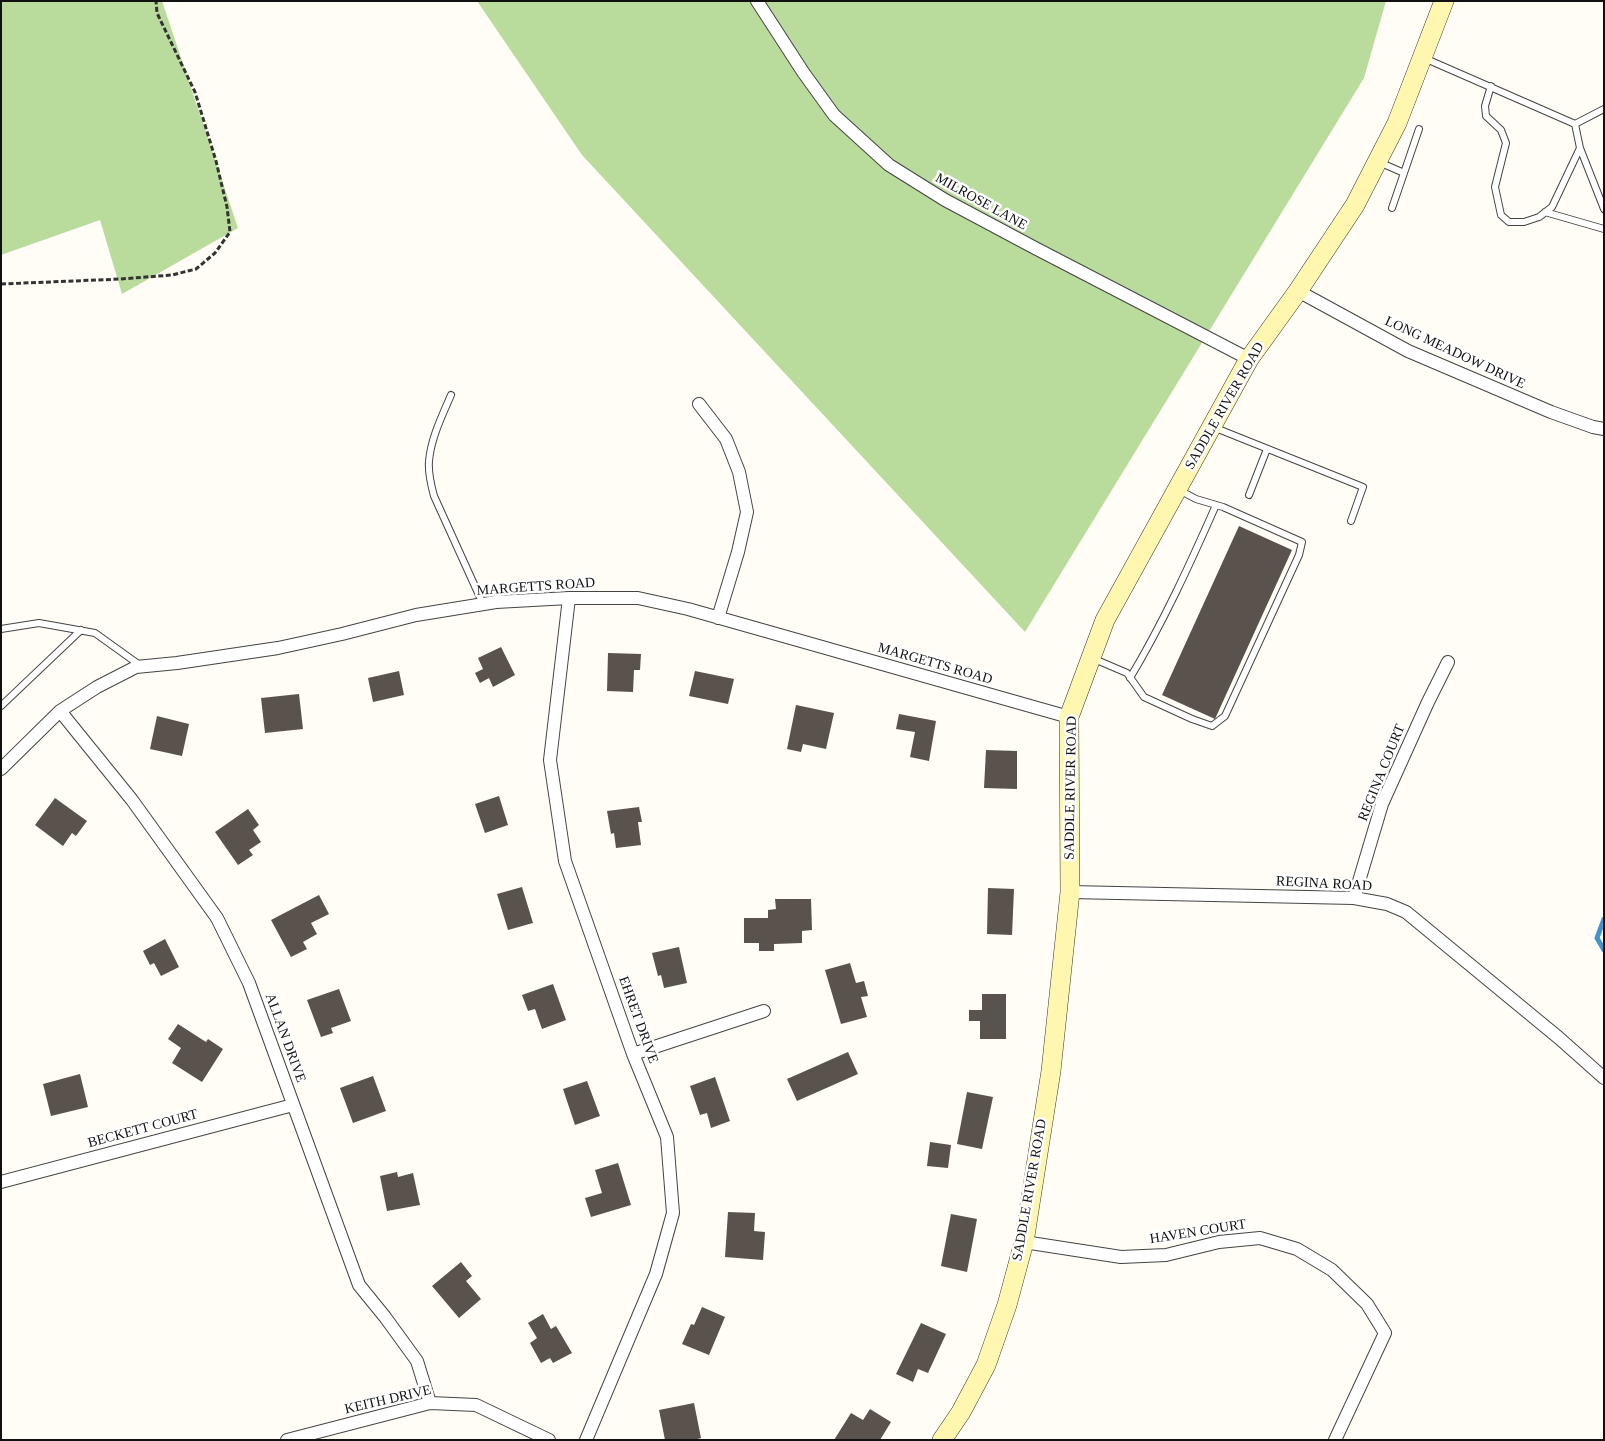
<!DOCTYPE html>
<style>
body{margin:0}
#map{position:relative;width:1605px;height:1441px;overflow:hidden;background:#fffdf5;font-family:"Times New Roman",serif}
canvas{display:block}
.frame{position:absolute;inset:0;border:2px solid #111;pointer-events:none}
</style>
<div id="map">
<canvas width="1605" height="1441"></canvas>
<div class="frame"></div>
</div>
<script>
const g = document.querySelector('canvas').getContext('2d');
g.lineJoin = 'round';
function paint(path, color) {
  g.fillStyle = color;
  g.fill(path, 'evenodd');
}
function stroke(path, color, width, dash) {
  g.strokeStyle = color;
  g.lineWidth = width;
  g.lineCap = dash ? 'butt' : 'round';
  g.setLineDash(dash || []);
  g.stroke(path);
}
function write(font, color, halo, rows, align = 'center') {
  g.font = font + ' "Times New Roman",serif';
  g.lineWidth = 5;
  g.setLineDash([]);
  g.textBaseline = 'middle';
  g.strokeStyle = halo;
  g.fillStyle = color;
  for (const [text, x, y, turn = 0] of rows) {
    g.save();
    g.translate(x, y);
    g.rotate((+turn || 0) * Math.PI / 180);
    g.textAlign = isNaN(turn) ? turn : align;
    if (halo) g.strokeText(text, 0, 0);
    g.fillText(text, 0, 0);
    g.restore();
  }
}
paint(new Path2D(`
 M1,1h161l76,227 -116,66 -22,-74 -99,35z
 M477,1h909l-22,77 -339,554 -443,-477z`), '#b9dc9c');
stroke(new Path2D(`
 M1604,919l-7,19 7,12`), '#3f96cf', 5);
paint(new Path2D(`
 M1239,526l53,24 -77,169 -53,-24z
 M501,647l14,28 -22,12 -4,-9 -9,5 -5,-10 8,-4 -5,-11z
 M608,653l33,1 -1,16h-6l-1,22 -26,-1z
 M399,671l5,24 -31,7 -5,-24z
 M695,671l39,8 -6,25 -39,-8z
 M299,694l4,35 -38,4 -4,-35z
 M796,705l38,8 -8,36 -23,-5 -2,8 -14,-3z
 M899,714l37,7 -7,40 -19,-4 5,-25 -19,-3z
 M157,716l32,8 -7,32 -32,-7z
 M986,750l31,1v38l-33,-1z
 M499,796l9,29 -23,8 -10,-29z
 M55,798l32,23 -11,15 -4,-3 -9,13 -28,-21z
 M639,807l3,15h-4l3,23 -25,3 -2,-15 -3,1 -4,-23z
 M248,809l11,16 -6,5 8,12 -12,8 4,5 -15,10 -23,-33z
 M522,887l11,36 -25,7 -11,-36z
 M988,888l26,1 -2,46 -25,-1z
 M319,895l10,19 -18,9 6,11 -14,8 4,7 -16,8 -20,-37z
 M775,899h36l1,31 -10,1v12l-28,1v7h-15v-8h-15v-25h24v-8l8,-1z
 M165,939l14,28 -18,9 -7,-13 -4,2 -7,-14z
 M679,947l8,36 -23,5 -3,-13 -3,1 -6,-23z
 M850,963l6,20 8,-2 4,15 -7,1 6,20 -26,7 -16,-54z
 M553,984l13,36 -24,9 -7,-20 -7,2 -6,-16z
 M339,989l12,32 -20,7 2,5 -12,4 -14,-37z
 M982,994h24v45h-26v-18h-11v-11h13z
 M178,1024l28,18 2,-3 15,10 -21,33 -30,-19 9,-15 -13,-9z
 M848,1052l10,22 -61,27 -10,-22z
 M80,1074l8,33 -37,9 -8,-32z
 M373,1076l13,35 -33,12 -13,-35z
 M715,1077l15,44 -19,7 -4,-15 -7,2 -10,-29z
 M587,1081l13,35 -25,9 -12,-36z
 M967,1092l26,5 -11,52 -25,-5z
 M930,1142l21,3 -3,23 -21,-2z
 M618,1163l13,42 -40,12 -6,-19 17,-5 -7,-23z
 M397,1172l1,5 15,-4 7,32 -33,6 -7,-35z
 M728,1212l27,1 -1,18 11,1 -2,28 -38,-3z
 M951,1214l26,5 -10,53 -26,-6z
 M461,1262l11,14 -6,5 15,18 -22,19 -27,-32z
 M702,1307l23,10 -16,38 -27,-11 9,-20 3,1z
 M543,1314l8,15 5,-3 16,27 -19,10 -3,-5 -9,5 -11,-20 7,-5 -9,-15z
 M921,1323l25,11 -18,39 -10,-4 -5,13 -17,-8z
 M694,1403l7,35 -7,2h-29l-6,-30z
 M870,1409l21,13 -11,18h-46l17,-27 12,7z`), '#5a524d');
const lane = new Path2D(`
 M1424,58l151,66 29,-15
 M1491,86l-6,20 1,10 15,14 5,13 -11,44 6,28 8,7h15l15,-5 13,-10 28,-59 -5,-24
 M1580,148l24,61
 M1379,162l25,11 -12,35
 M1404,173l15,-44
 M1545,212l59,17
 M451,395c-9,21 -20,43 -22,66 -1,11 2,24 5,35l49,108
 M1213,427l150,60 -12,34
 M1249,495l18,-46
 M1,629l38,-6 56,10 46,33
 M1092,658l35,15 17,24 48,22 20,7 13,-10 74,-161 3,-13 -79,-35 -27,-8 -17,-9
 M1130,678c33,-55 60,-114 86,-173
 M1,706l80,-76`);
const street = new Path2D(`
 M757,1l46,71 31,43 55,50 56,35 90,48 214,111
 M1298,291l110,60 143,61 42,15 11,2
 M699,404l27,35 13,33 8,40 -9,40 -20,66
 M569,598l-19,162 15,101 68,193 34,83 6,76 -17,61 -70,166
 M60,711l72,89 85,118 32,65 110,302 26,32 32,44 13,42
 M1,769l59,-58 37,-24 39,-20 41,-4 101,-15 64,-14 74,-19 80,-13 73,-4h69l50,11 381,108
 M1070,892l284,6 33,6 19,8 153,126 45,40
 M1354,898l28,-94 46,-102 20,-40
 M633,1054l131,-43
 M1,1182l292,-77
 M1024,1242l97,15 45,-2 53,-13 41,-4 37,11 35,21 35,34 18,29 -50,107
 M287,1440l143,-37 46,2 73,35`);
const secondary = new Path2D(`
 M942,1440l19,-28 25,-47 21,-60 17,-63 27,-171 19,-179 -1,-175 36,-97 144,-261 49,-68 57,-86 42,-82 47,-122`);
stroke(lane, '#444', 8);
stroke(street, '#444', 14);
stroke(secondary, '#333', 20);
stroke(new Path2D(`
 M1,284l120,-5 51,-4 24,-6 19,-16 15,-21 -3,-25 -11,-46 -21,-69 -38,-79 -1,-12`), '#333', 3, [5, 2.5]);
stroke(lane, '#fff', 6);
stroke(street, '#fff', 12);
stroke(secondary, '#fff6b0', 19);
write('14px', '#111', '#fff', [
 ["MILROSE LANE",981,202,29],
 ["LONG MEADOW DRIVE",1455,353,25],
 ["SADDLE RIVER ROAD",1225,406,-60],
 ["MARGETTS ROAD",536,587,-4],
 ["MARGETTS ROAD",935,664,16],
 ["REGINA COURT",1382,773,-68],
 ["SADDLE RIVER ROAD",1071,788,-89],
 ["REGINA ROAD",1324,884,3],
 ["EHRET DRIVE",638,1020,70],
 ["ALLAN DRIVE",285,1038,70],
 ["BECKETT COURT",143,1129,-15],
 ["SADDLE RIVER ROAD",1030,1190,-80],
 ["HAVEN COURT",1198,1232,-9],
 ["KEITH DRIVE",388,1400,-13]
]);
</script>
